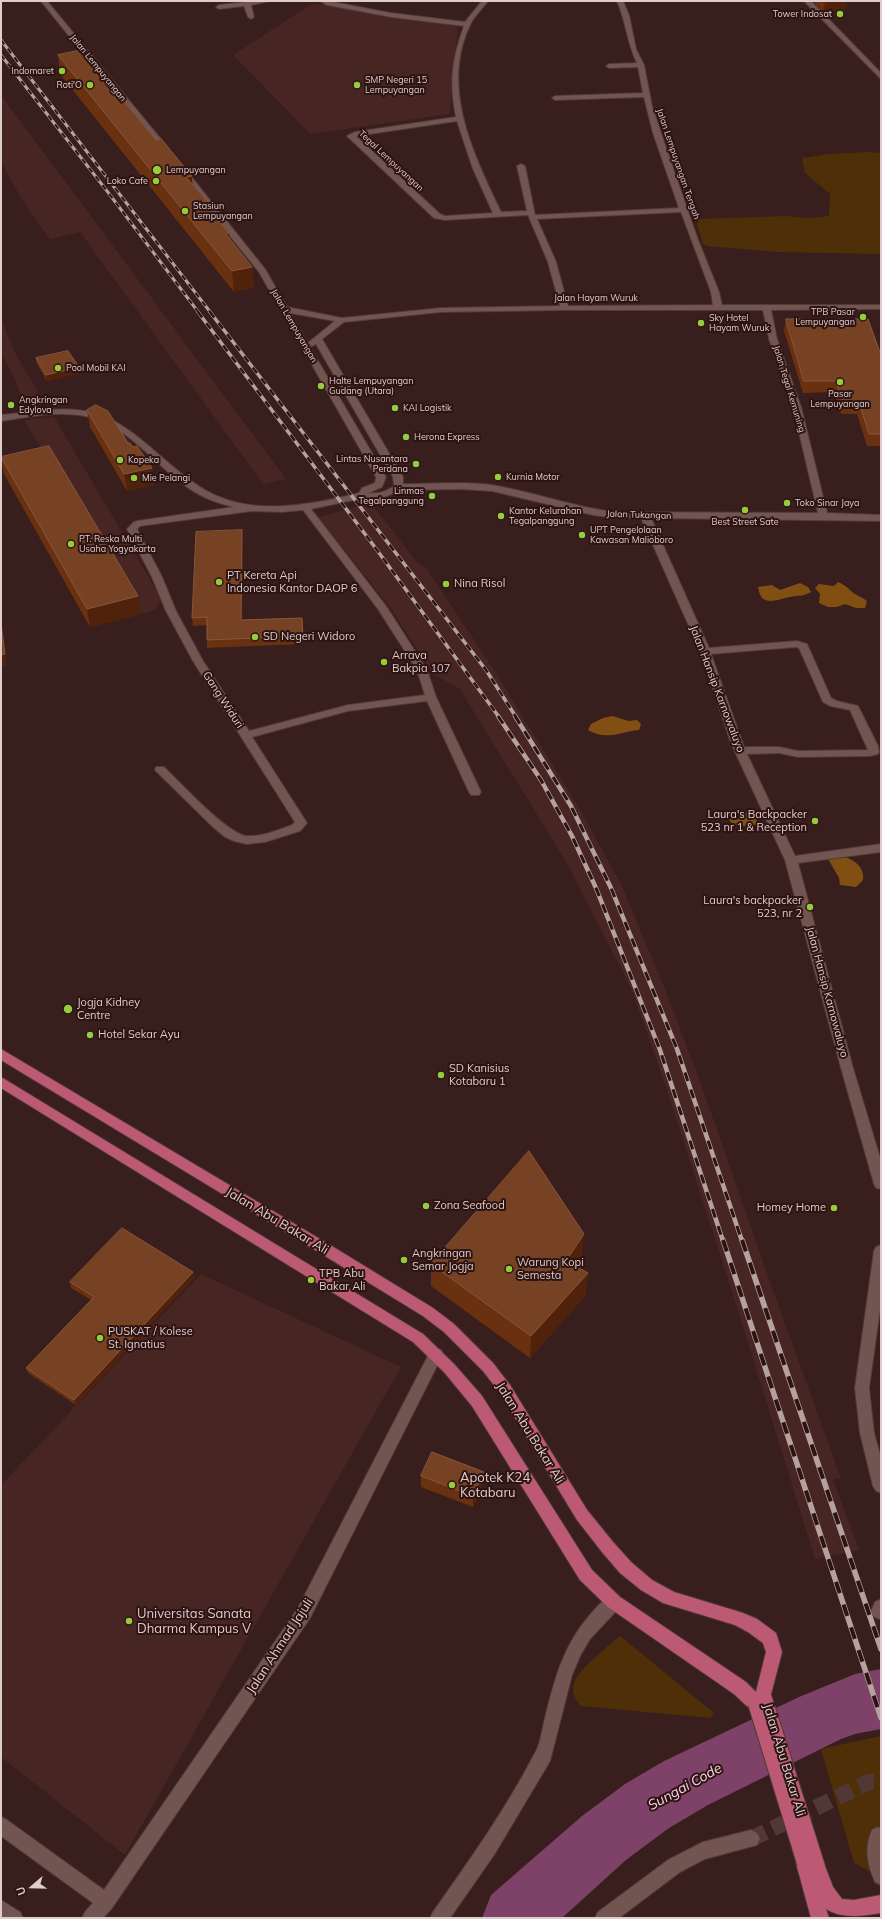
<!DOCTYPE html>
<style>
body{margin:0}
#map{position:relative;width:882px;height:1919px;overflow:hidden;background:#381e1c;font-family:Mulish,sans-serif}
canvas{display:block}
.frame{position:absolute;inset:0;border:2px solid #dfcdcb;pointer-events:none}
.north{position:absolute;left:12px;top:1867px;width:40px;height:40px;-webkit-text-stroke:3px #2d1413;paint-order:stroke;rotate:250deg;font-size:11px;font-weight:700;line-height:16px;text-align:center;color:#dfcdcb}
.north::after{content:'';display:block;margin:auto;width:14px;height:18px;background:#dfcdcb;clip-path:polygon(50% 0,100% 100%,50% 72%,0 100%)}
</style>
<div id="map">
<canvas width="882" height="1919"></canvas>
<div class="frame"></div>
<div class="north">U</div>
</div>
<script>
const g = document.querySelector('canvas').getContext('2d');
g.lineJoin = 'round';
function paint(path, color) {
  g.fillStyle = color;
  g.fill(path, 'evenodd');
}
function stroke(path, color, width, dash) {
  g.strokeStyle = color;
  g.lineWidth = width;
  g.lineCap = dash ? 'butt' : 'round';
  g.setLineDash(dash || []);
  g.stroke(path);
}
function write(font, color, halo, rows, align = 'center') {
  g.font = font + ' Mulish,sans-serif';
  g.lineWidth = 4;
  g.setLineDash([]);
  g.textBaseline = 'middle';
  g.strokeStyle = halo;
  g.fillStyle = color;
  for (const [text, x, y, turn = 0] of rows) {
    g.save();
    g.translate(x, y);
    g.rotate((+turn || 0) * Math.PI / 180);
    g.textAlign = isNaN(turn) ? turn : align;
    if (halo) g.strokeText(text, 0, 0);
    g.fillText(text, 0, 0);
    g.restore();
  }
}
paint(new Path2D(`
 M329,3l129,22 -8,89 -140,20 -77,-79 77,-50z
 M1,95l285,384 -23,5 -183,-252 -30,7 -13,-17 -23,-36 -13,-25z
 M1,319l14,34 31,51 -21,3 -10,-28 -14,-26z
 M54,417l104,176 2,8 -4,8 -6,3 -9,2 -89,-151h-2l-26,-43z
 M371,503l44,57 12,9 67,101 84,136 43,78 42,100 37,97 74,212 67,185 -8,1 26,71 -44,9 -76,-245 -73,-227 -35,-99 -66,-128 -106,-172 -25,-13 -45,-69 -71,-89z
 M201,1274l200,93 -276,488 -124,-98v-272z`), '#462523');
paint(new Path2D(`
 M867,152l14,1v101l-104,-2 -70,-6 -4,-2 -6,-20 2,-5 87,-3 23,2 20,-2 1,-22 -25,-21 -3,-15 28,-4z
 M620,1636l94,77 -4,5 -129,-12c-6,-6 -10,-14 -7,-23 3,-12 35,-38 46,-47z
 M881,1736v135l-8,2 -19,-10 -33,-114z`), '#4f2f08');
paint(new Path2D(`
 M838,582c7,3 9,5 14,10 5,4 10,5 15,9l-2,7h-9l-11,-4 -8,3h-9l-9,-4 1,-9 -5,-6 4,-4 15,2z
 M800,583l8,4 3,5c-8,5 -13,3 -21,5 -13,2 -29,12 -32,-10l14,-2 8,5z
 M612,716l17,5 8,-1 4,4 -2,6c-20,2 -31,11 -51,0l3,-6 12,-6z
 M736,812l20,1 1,12 -22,1 -6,-6z
 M838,855c13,3 27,10 25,25l-7,7 -16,-2 -1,-7 -12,-21z`), '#804f11');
paint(new Path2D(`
 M881,1669v60l-26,5 -14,5 -133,66 -39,23 -43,32 -64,58h-80l9,-23 91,-79 43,-32 39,-23 135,-64 56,-23z`), '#7e4167');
stroke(new Path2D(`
 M751,1839l118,-57h12`), '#513836', 16, [16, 8]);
const minor = new Path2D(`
 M41,1h6l122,148v4h-6z
 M255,1h16l-20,4 3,12 -3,2 -3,-2 -4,-11 -25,3 -3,-2 3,-2z
 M320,1h8l63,12 74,9 17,-21h6c-5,7 -13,14 -17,22 -32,63 3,132 30,189l26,-1 -10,-45 4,-2 4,2 10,49 144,-7 -26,-75 -9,-36 -89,3 -3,-2 3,-2 88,-3 -5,-26 -29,1 -3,-2 3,-2 28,-1c-10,-20 -11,-42 -20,-62h6l6,14 7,34 8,16 8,41 9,27 36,104 22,55 3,13h159v4l-110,1 6,29 24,68 26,106 54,2v6l-230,-3 58,130 88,-7 10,3 24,54 6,3 21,5 20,40 1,6 -1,2 -8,2 -72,1 -19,-4 -32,1 48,102 86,-12v8l-83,11 55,205 28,93v28l-5,-1 -2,-4 -33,-116 -56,-208 -54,-117 -31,-92 -59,-133h-26l-22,-3 -101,-24 -32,-2 -59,1 -19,8h-19l-52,11 75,97 41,64 9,27 45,95 -2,3h-8l-2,-3 -42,-91 -79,10 -96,26 55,86 -7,8 -35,11 -18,2 -13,-3 -9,-4 -11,-9 -59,-58 1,-3h8c16,15 64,68 83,69 15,1 31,-6 45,-11l3,-3 -102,-161 -27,-50 -14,-34 -25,-48 7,-7 3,-1 97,-14c-12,-3 -23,-6 -34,-12 -40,-21 -66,-67 -111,-78 -29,-7 -60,0 -88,4v-6c30,-3 63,-10 93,-2 28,8 49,28 70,46 13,11 27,23 41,31 47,27 105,15 154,3l3,-5 13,-5 1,-6 -117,-205 -79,-98v-4h6l79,99 22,38 55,11 99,-10 119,-2 -12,-44 -20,-47 -83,5 -11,-2 -87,-82 8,-4 101,-15c-7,-34 -4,-58 8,-91l-73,-9 -64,-12zM457,121l16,48 20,44 -48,3 -5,-2 -84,-78zM681,212l30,80 2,13 -145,1 -12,-44 -19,-43zM565,310h198l6,29 24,68 25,106 -203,-1c-42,-5 -81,-20 -123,-27 -29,-4 -60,-1 -89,-1v-7l-81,-138 22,-17 97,-10zM290,313l45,8 -27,22 4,3 4,-2 77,133 1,9c-8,6 -16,8 -26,7l14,-6 4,-10zM303,510l75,99 39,61 8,25 -77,10 -99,26 -46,-70 -27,-50 -14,-34 -25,-48 3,-3 7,-1 105,-14 30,1zM796,647l3,1 24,54 7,4 20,4 18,40 -70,1 -19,-4h-35l-33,-93z
 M804,1h7l70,72v6z
 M881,1245v57l-12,86 5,45 7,25v35l-5,-2 -3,-5 -13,-53 -5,-45 19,-137 2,-4z
 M436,1348l5,2 2,4 -133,264 -198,290 -9,10h-21l3,-6 8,-9 -92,-67v-19l6,3 97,70 194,-282 133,-258z
 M614,1594l6,3 2,5 -2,5 -30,32 -10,17 -8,19 -22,86 -56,94 -44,63h-20l3,-6c36,-51 73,-103 102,-159 6,-10 7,-24 10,-35 9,-37 18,-72 44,-102 7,-8 15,-18 25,-22z
 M881,1599v19l-2,1 -6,-3 -2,-5 4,-9z
 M878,1827l3,2v56l-6,-3c-8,-18 -11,-34 -3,-52z
 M751,1830l6,3 3,6 -3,6 -52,14 -25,13 -61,46h-24l3,-6 70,-52 35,-18z
 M1,1900l19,12 3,6h-22z`);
const major = new Path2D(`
 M1,1049l334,199 98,60 21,16 39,39 17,22 77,125 26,32 18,20 21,18 22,12 69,21 14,6 19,14 6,19 -13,50 -5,2 -2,5 -6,2 -6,-2 -16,-15 -126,-87 -28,-27 -108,-174 -28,-34 -31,-30 -412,-254v-11l422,257 31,30 28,32 110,174 28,27 126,85 10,10 10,-40 -3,-9 -15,-11 -13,-7 -72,-22 -22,-13 -21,-17 -18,-21 -25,-32 -77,-127 -17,-22 -39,-39 -21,-16 -98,-60 -324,-196z
 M805,1854l6,3 2,3 4,-2 6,3 10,26 9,12 12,1 27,-5v18c-19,3 -39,6 -55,-4l3,9h-18l-15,-55 3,-6z`);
stroke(minor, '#503a39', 2);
stroke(major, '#503a39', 2);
paint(minor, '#725451');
paint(major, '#bc5a73');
const railFar3 = new Path2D(`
 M1,40l210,273
 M1,55l106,136 92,122`);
const railFar2 = new Path2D(`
 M198,312l176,234 125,171
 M210,312l276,358 30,47`);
const railFar1 = new Path2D(`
 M498,716l43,64 31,56 24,52 64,162 63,191
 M515,716l56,90 40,82 66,161 65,192`);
const rail = new Path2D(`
 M723,1240l158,478
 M742,1240l139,409`);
stroke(railFar3, '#b5a19f', 3);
stroke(railFar2, '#b5a19f', 3.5);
stroke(railFar1, '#b5a19f', 4.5);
stroke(rail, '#b5a19f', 5.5);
stroke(railFar3, '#2d1413', 2, [5.5]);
stroke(railFar2, '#2d1413', 2.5, [7]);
stroke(railFar1, '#2d1413', 3, [9]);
stroke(rail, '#2d1413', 4, [12]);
const majorBridge = new Path2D(`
 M763,1696l54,171
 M756,1703l49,160`);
stroke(majorBridge, '#503a39', 18, []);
stroke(majorBridge, '#bc5a73', 16);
paint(new Path2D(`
 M813,1h34l-1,8 -23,3z
 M58,55l98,85 36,36v8l18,21v6l19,22v5l23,29 2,20 -20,5 -174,-218z
 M786,319l95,36v91h-14l-10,-32h-16l-7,-22 -31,1 -19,-62z
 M36,358l43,9 1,6 -33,8 -10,-17z
 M87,410l46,37 19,21 2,17 -27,6 -37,-64z
 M1,457l140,157 -51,13 -86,-153z
 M242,530l1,8 -1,82 60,-2 1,26 -96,4v-23l-14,1 -1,-8z
 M582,1256l-7,10 13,7 -3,23 -55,62 -99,-72v-22z
 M193,1272l1,6 -118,127 -48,-32 -2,-5 65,-68 -20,-12 -1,-6z
 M484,1472l-1,11 -10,24 -52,-20v-11z`), '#69310f');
paint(new Path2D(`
 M830,1h17l-1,8 -23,3 2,-10z
 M192,176l1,20 -7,-19z
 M210,205l2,20 -6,-19z
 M229,233l2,21 -5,-20z
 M252,267l2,20 -20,5 -2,-21z
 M79,367l1,6 -33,8 -1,-6z
 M152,468l2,17 -27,6 -3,-17z
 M242,530l1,8 -1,90 -1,-8z
 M138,596l3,18 -51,13 -3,-18z
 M1,617l6,49 -6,1z
 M584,1234l-2,22 -18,27 2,-22z
 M193,1272l1,6 -118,127 -2,-5z
 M588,1273l-3,23 -55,62 1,-22z
 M484,1472l-1,11 -10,24v-11z`), '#50220c');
const building = new Path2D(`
 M82,50l74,90 5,-1 31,37 -6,1 24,28 -4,1 23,27 -3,1 26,33 -20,4 -174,-216z
 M786,319h82l13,36v79h-12l-10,-32 -16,1 -7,-22h-32z
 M68,351l11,16 -33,8 -10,-17z
 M96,405l12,6 20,32h2l3,4 4,-1 15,22 -28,6 -37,-64z
 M49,446l89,150 -51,13 -86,-152z
 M242,530l-1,90 61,-2 1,18 -96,4v-23l-15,1 4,-86z
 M1,623l4,31 -4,1z
 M529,1151l55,83 -18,27 22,12 -57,63 -100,-72z
 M122,1228l71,44 -119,128 -48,-32 68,-71 -24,-15z
 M432,1452l52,20 -11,24 -52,-20z`);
paint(building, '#764223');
stroke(building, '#86573e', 1);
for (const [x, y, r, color] of [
 [840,14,4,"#96cc3a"],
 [62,71,4,"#96cc3a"],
 [90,85,4,"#96cc3a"],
 [357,85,4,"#96cc3a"],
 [157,170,5,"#96cc3a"],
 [156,181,4,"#96cc3a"],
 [185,211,4,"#96cc3a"],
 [863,317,4,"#96cc3a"],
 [701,323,4,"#96cc3a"],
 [58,368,4,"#96cc3a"],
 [840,382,4,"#96cc3a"],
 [321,386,4,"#96cc3a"],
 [11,405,4,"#96cc3a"],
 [395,408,4,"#96cc3a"],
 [406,437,4,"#96cc3a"],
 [120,460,4,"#96cc3a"],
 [416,464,4,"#96cc3a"],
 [498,477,4,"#96cc3a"],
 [134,478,4,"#96cc3a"],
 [432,496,4,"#96cc3a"],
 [787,503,4,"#96cc3a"],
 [745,510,4,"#96cc3a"],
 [501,516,4,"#96cc3a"],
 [582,535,4,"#96cc3a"],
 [71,544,4,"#96cc3a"],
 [219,582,4,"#96cc3a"],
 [446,584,4,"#96cc3a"],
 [255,637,4,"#96cc3a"],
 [384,662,4,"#96cc3a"],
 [815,821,4,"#96cc3a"],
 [810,907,4,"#96cc3a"],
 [68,1009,5,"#96cc3a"],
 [90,1035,4,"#96cc3a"],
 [441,1075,4,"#96cc3a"],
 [426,1206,4,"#96cc3a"],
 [834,1208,4,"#96cc3a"],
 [404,1260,4,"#96cc3a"],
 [509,1269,4,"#96cc3a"],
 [311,1280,4,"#96cc3a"],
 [100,1338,4,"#96cc3a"],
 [452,1485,4,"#96cc3a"],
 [129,1621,4,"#96cc3a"]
]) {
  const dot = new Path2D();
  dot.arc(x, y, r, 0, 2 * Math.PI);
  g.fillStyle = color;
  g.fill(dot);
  stroke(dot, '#2d1413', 1.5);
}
write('9px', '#dfcdcb', '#2d1413', [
 ["Tower Indosat",832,14,"right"],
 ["Indomaret",54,71,"right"],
 ["SMP Negeri 15",365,80],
 ["Lempuyangan",365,90],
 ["Roti'O",82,85,"right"],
 ["Lempuyangan",166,170],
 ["Loko Cafe",148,181,"right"],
 ["Stasiun",193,206],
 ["Lempuyangan",193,216],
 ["TPB Pasar",855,312,"right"],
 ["Lempuyangan",855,322,"right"],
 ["Sky Hotel",709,318],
 ["Hayam Wuruk",709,328],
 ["Pool Mobil KAI",66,368],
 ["Halte Lempuyangan",329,381],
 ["Gudang (Utara)",329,391],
 ["Pasar",840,394,"center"],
 ["Lempuyangan",840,404,"center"],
 ["Angkringan",19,400],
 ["Edylova",19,410],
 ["KAI Logistik",403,408],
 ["Herona Express",414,437],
 ["Lintas Nusantara",408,459,"right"],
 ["Perdana",408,469,"right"],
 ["Kopeka",128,460],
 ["Kurnia Motor",506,477],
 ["Mie Pelangi",142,478],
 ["Linmas",424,491,"right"],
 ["Tegalpanggung",424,501,"right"],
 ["Toko Sinar Jaya",795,503],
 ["Kantor Kelurahan",509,511],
 ["Tegalpanggung",509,521],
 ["Best Street Sate",745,522,"center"],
 ["UPT Pengelolaan",590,530],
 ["Kawasan Malioboro",590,540],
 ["PT. Reska Multi",79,539],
 ["Usaha Yogyakarta",79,549]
], 'left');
write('9px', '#dfcdcb', '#2d1413', [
 ["Jalan Lempuyangan",98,68,51],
 ["Tegal Lempuyangan",391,161,43],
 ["Jalan Lempuyangan Tengah",678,164,71],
 ["Jalan Hayam Wuruk",596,298],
 ["Jalan Lempuyangan",294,326,60],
 ["Jalan Tegal Kemuning",789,389,73],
 ["Jalan Tukangan",639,515,2]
]);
write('11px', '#dfcdcb', '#2d1413', [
 ["PT Kereta Api",227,576],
 ["Indonesia Kantor DAOP 6",227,589],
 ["Nina Risol",454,584],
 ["SD Negeri Widoro",263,637],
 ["Arrava",392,656],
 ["Bakpia 107",392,669],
 ["Laura's Backpacker",807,815,"right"],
 ["523 nr 1 & Reception",807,828,"right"],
 ["Laura's backpacker",802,901,"right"],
 ["523, nr 2",802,914,"right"],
 ["Jogja Kidney",77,1003],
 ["Centre",77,1016],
 ["Hotel Sekar Ayu",98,1035],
 ["SD Kanisius",449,1069],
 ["Kotabaru 1",449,1082],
 ["Zona Seafood",434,1206],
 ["Homey Home",826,1208,"right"],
 ["Angkringan",412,1254],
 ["Semar Jogja",412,1267],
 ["Warung Kopi",517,1263],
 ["Semesta",517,1276],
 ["TPB Abu",319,1274],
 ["Bakar Ali",319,1287],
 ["PUSKAT / Kolese",108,1332],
 ["St. Ignatius",108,1345]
], 'left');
write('11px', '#dfcdcb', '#2d1413', [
 ["Jalan Hansip Karnowaluyo",717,689,69],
 ["Gang Widuri",223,700,57],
 ["Jalan Hansip Karnowaluyo",827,992,75]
]);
write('13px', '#dfcdcb', '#2d1413', [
 ["Jalan Abu Bakar Ali",277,1221,31],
 ["Jalan Abu Bakar Ali",530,1433,58],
 ["Jalan Ahmad Jajuli",280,1646,-57],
 ["Jalan Abu Bakar Ali",784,1760,73]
]);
write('13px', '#dfcdcb', '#2d1413', [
 ["Apotek K24",460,1478],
 ["Kotabaru",460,1493],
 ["Universitas Sanata",137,1614],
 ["Dharma Kampus V",137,1629]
], 'left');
write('italic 14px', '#fad3e9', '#2d1413', [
 ["Sungai Code",685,1787,-29]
]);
</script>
